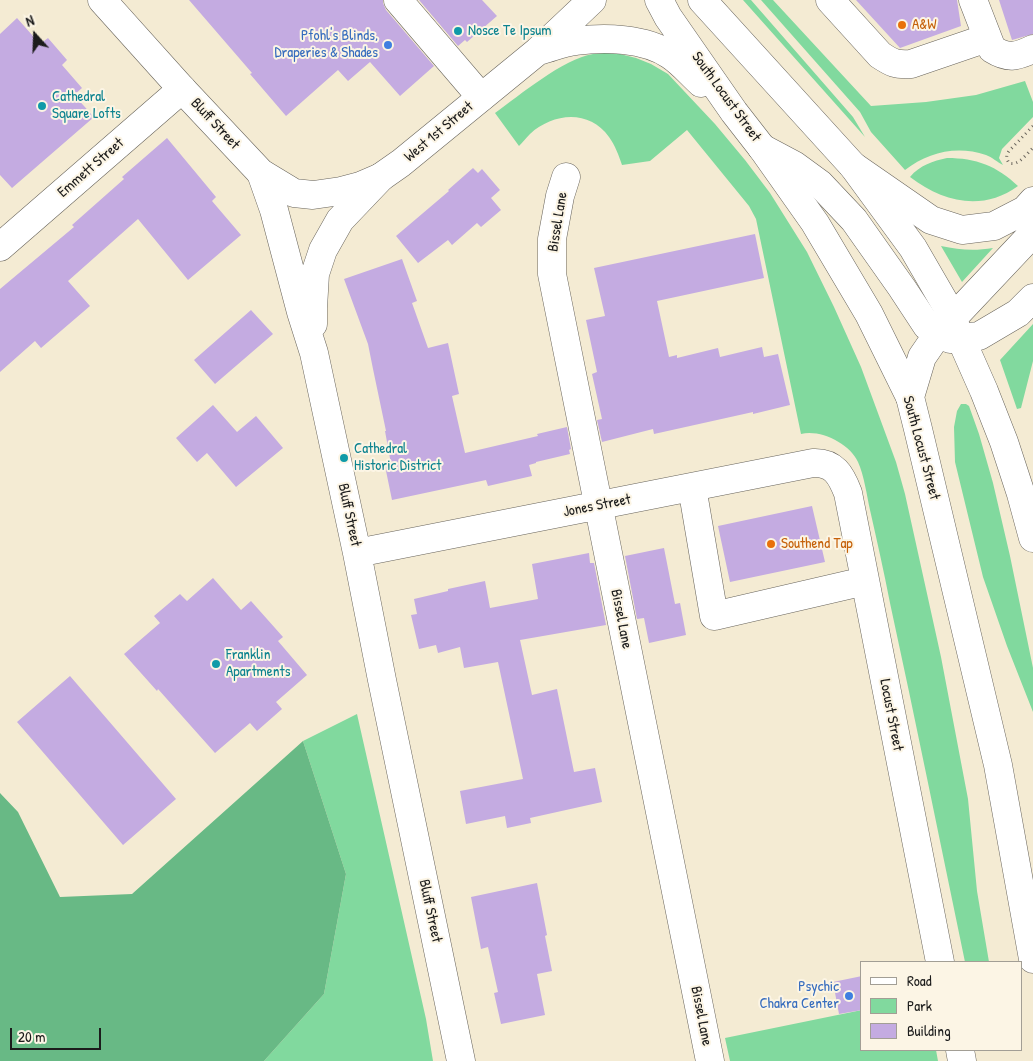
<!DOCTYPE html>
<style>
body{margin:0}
#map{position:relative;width:1033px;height:1061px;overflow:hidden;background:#f4ebd3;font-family:"Patrick Hand",sans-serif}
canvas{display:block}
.legend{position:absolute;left:860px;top:961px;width:162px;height:90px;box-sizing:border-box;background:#fcf5e5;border:1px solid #a29e95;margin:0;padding:6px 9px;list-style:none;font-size:15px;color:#1c1c1c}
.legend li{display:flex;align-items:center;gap:10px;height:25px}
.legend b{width:25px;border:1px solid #a29e95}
.north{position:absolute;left:10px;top:10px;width:50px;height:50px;-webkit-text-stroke:4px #fcf5e5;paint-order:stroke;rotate:340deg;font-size:14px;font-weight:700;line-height:20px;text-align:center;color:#1c1c1c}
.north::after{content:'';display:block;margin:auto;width:18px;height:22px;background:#1c1c1c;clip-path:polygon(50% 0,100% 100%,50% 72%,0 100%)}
.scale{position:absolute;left:10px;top:1028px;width:91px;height:22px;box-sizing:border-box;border:2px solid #1c1c1c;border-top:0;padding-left:6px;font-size:15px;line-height:18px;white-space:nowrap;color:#1c1c1c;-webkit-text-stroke:4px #fcf5e5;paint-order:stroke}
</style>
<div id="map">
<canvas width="1033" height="1061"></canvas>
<ul class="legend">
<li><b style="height:6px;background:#fff"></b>Road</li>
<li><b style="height:14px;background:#81d99e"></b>Park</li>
<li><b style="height:14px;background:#c4abe1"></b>Building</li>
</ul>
<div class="north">N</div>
<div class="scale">20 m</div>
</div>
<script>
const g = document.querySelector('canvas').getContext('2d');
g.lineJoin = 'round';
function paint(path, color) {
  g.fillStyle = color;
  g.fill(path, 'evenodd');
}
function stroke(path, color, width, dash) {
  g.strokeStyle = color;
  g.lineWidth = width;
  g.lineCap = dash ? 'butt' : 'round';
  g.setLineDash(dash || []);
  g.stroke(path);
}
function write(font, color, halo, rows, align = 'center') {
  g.font = font + ' "Patrick Hand",sans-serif';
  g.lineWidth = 4;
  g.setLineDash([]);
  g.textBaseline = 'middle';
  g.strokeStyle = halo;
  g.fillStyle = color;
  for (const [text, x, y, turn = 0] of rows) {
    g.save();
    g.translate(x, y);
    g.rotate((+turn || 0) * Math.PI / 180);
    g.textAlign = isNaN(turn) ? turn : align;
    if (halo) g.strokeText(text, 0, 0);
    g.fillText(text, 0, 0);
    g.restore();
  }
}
paint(new Path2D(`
 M743,0h8l102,117 12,20z
 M761,0h12l98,106 55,-4 50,-7 49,-14 8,21v15l-31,32 -3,9 4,7c-6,-3 -11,-8 -17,-10 -29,-10 -58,-3 -81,15l-34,-38 -11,-20z
 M609,53l11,1 16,4 15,6 17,10 47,50 30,36 25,33 37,59 27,55 27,60 35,95 9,32 36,163 27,142 9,92 12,71h-24c-25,-120 -49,-240 -75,-359 -6,-31 -13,-62 -20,-93 -3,-14 -6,-35 -12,-48 -8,-18 -37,-33 -57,-28l-45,-215 -7,-13 -62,-76 -37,31 -28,4c-3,-9 -7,-20 -13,-28 -20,-28 -56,-24 -79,-3 -4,4 -7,8 -11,12l-24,-33c25,-18 68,-54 98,-59 5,-1 11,-1 16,-1z
 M947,158c29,0 50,8 71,28 -36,26 -75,16 -108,-9 10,-12 23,-16 37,-19z
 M941,246c18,4 34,5 52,2l-31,34z
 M1033,324v37l-12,47 -4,1 -17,-49z
 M961,404h5l3,2 10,28 14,49 17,73 23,112v44l-26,-66 -24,-69 -28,-115 -1,-35 3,-16z
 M357,714l69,305 7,42h-169l60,-67 22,-120 -43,-133z
 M862,1010v40h74l2,11h-208l-5,-23z`), '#81d99e');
paint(new Path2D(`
 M303,741l43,133 -22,120 -60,67h-264v-268l18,19 42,85 72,-3z`), '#68b985');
paint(new Path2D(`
 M189,0h194v3l3,7 48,56 -34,30 -30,-34 -22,19 -10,-11 -52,46 -36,-42 2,-1z
 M419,0h63l15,16 -30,26 -2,-2 -7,6z
 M856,0h101l4,26 -61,22z
 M999,0h34v34l-21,6z
 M17,18l23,26 8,-6 19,22 -5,5 20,23 -8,7 20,22 -82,71 -12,-13v-141z
 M167,138l49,59 -4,4 29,34 -53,45 -50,-61 -70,62 22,25 -49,42 -6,-7 -35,31v-83l74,-62 -2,-2 52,-46 -2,-2z
 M473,168l5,5 4,-4 18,21 -9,8 10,12 -20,17 -4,-4 -25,22 -4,-5 -30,23 -22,-27 53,-45 -1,-1z
 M755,234l9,44 -107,23 12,56 8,-2v3l41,-10 2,9 42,-10 2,10 14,-3 12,51 -37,9v-2l-99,22 -1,-5 -51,13 -5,-22 5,-1 -10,-45 5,-2 -11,-52 19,-4 -11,-48z
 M402,259l15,42 -5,2 16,45 20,-5 11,51 -7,2 13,57 73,-17 -1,-2 30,-7 4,22 -2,1 1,4 -34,8v1l-7,2 3,11 -44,10 -2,-6 -94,20 -7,-34 6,-2 -6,-33h1l-13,-62 -5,-25 -24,-65z
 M251,310l22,24 -58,50 -21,-24z
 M213,405l24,27 19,-16 27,32 -47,39 -29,-34 -10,9 -21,-24z
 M812,506l13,56 -95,20 -12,-56z
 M664,548l11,56 5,-1 6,32 -37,8 -5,-25 -7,1 -12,-63z
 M589,553l1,10h4l12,62 -86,15 12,55 25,-6 17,83 21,-4 7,34 -72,16 1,5 -24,5 -2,-12 -39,8 -6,-33 63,-12 -25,-117 -34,6 -4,-21 -22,6 -2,-8 -17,4 -8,-34 6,-1 -3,-15 34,-8v-2l37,-8 5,27 48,-9 -6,-35z
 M213,578l28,32 10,-9 32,36 -5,4 29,34 -31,27 6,7 -25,22 -7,-8 -35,30 -57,-64 -1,2 -33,-37 36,-31 -6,-7 26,-22 7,7z
 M70,676l106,123 -53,46 -106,-123z
 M537,883l10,52 -2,1 7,35 -15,3 8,41 -44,9 -7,-31 4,-1 -10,-45 -7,2 -10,-52z
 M862,976v34l-23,4 -6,-32z`), '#c4abe1');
const minor = new Path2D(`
 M398,0l83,97
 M830,0l50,55c12,8 16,10 31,9l76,-26
 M973,0l19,49c16,10 24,8 41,0
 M261,173l13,37 27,102 13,41 43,200 25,127 79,381
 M566,177l-6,19 -8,43v35l158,787
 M0,247l182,-158
 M313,324v-16l2,-34 8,-24 17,-30 41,-43
 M692,487l22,129 151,-35
 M357,553l456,-90c21,-1 28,12 35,30l92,469
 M960,1050l2,11`);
const major = new Path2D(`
 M102,0l80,89 79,84 33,20 19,2 28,-4 19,-5 21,-9 20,-14 137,-112 54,-51
 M659,0l9,17 66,95 28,36 53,75 54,91 41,83
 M702,0l151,166 60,82 33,57 38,86 20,51 17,52 12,44
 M542,50c11,-3 22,-8 34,-9 28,-4 69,-3 94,14 11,7 21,19 31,28`);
const highway = new Path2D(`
 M762,148l32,17 26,19 34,36 48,68 25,38 23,13 29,-3 39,-23 15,-15
 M853,166l78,54 31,10 32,-4 31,-16 8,-9
 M1033,233l-81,86 -8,6 -22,32 -12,40 8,32 80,336 35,194`);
stroke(minor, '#68645c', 29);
stroke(major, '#68645c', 29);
stroke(highway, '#68645c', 29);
stroke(new Path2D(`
 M1033,126l-24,25c-3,4 -3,7 0,12 10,3 17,-9 24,-15`), '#68645c', 3, [1, 4]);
stroke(minor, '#fff', 28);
stroke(major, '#fff', 28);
stroke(highway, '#fff', 28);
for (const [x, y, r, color] of [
 [902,25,5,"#e8710a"],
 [458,31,5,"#0f9aa8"],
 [388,45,5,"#3f7fe0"],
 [42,106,5,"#0f9aa8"],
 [344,458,5,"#0f9aa8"],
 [771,544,5,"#e8710a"],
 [216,664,5,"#0f9aa8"],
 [849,996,5,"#3f7fe0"]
]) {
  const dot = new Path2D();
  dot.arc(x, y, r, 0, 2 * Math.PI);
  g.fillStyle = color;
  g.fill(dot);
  stroke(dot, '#fcf5e5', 2);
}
write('15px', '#c56008', '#fcf5e5', [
 ["A&W",912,25],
 ["Southend Tap",781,544]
], 'left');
write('15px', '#0d838f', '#fcf5e5', [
 ["Nosce Te Ipsum",468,31],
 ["Cathedral",52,97],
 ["Square Lofts",52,114],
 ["Cathedral",354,449],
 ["Historic District",354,466],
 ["Franklin",226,655],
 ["Apartments",226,672]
], 'left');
write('15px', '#366cbe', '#fcf5e5', [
 ["Pfohl's Blinds,",378,36],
 ["Draperies & Shades",378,53],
 ["Psychic",839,987],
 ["Chakra Center",839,1004]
], 'right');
write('15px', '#1c1c1c', '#fcf5e5', [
 ["South Locust Street",726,97,54],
 ["Bluff Street",215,124,47],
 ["West 1st Street",439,132,-40],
 ["Emmett Street",91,168,-41],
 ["Bissel Lane",558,222,-81],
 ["South Locust Street",921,448,75],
 ["Jones Street",597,506,-11],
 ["Bluff Street",349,515,78],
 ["Bissel Lane",621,619,79],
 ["Locust Street",891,715,79],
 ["Bluff Street",430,911,78],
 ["Bissel Lane",701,1016,79]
]);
</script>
